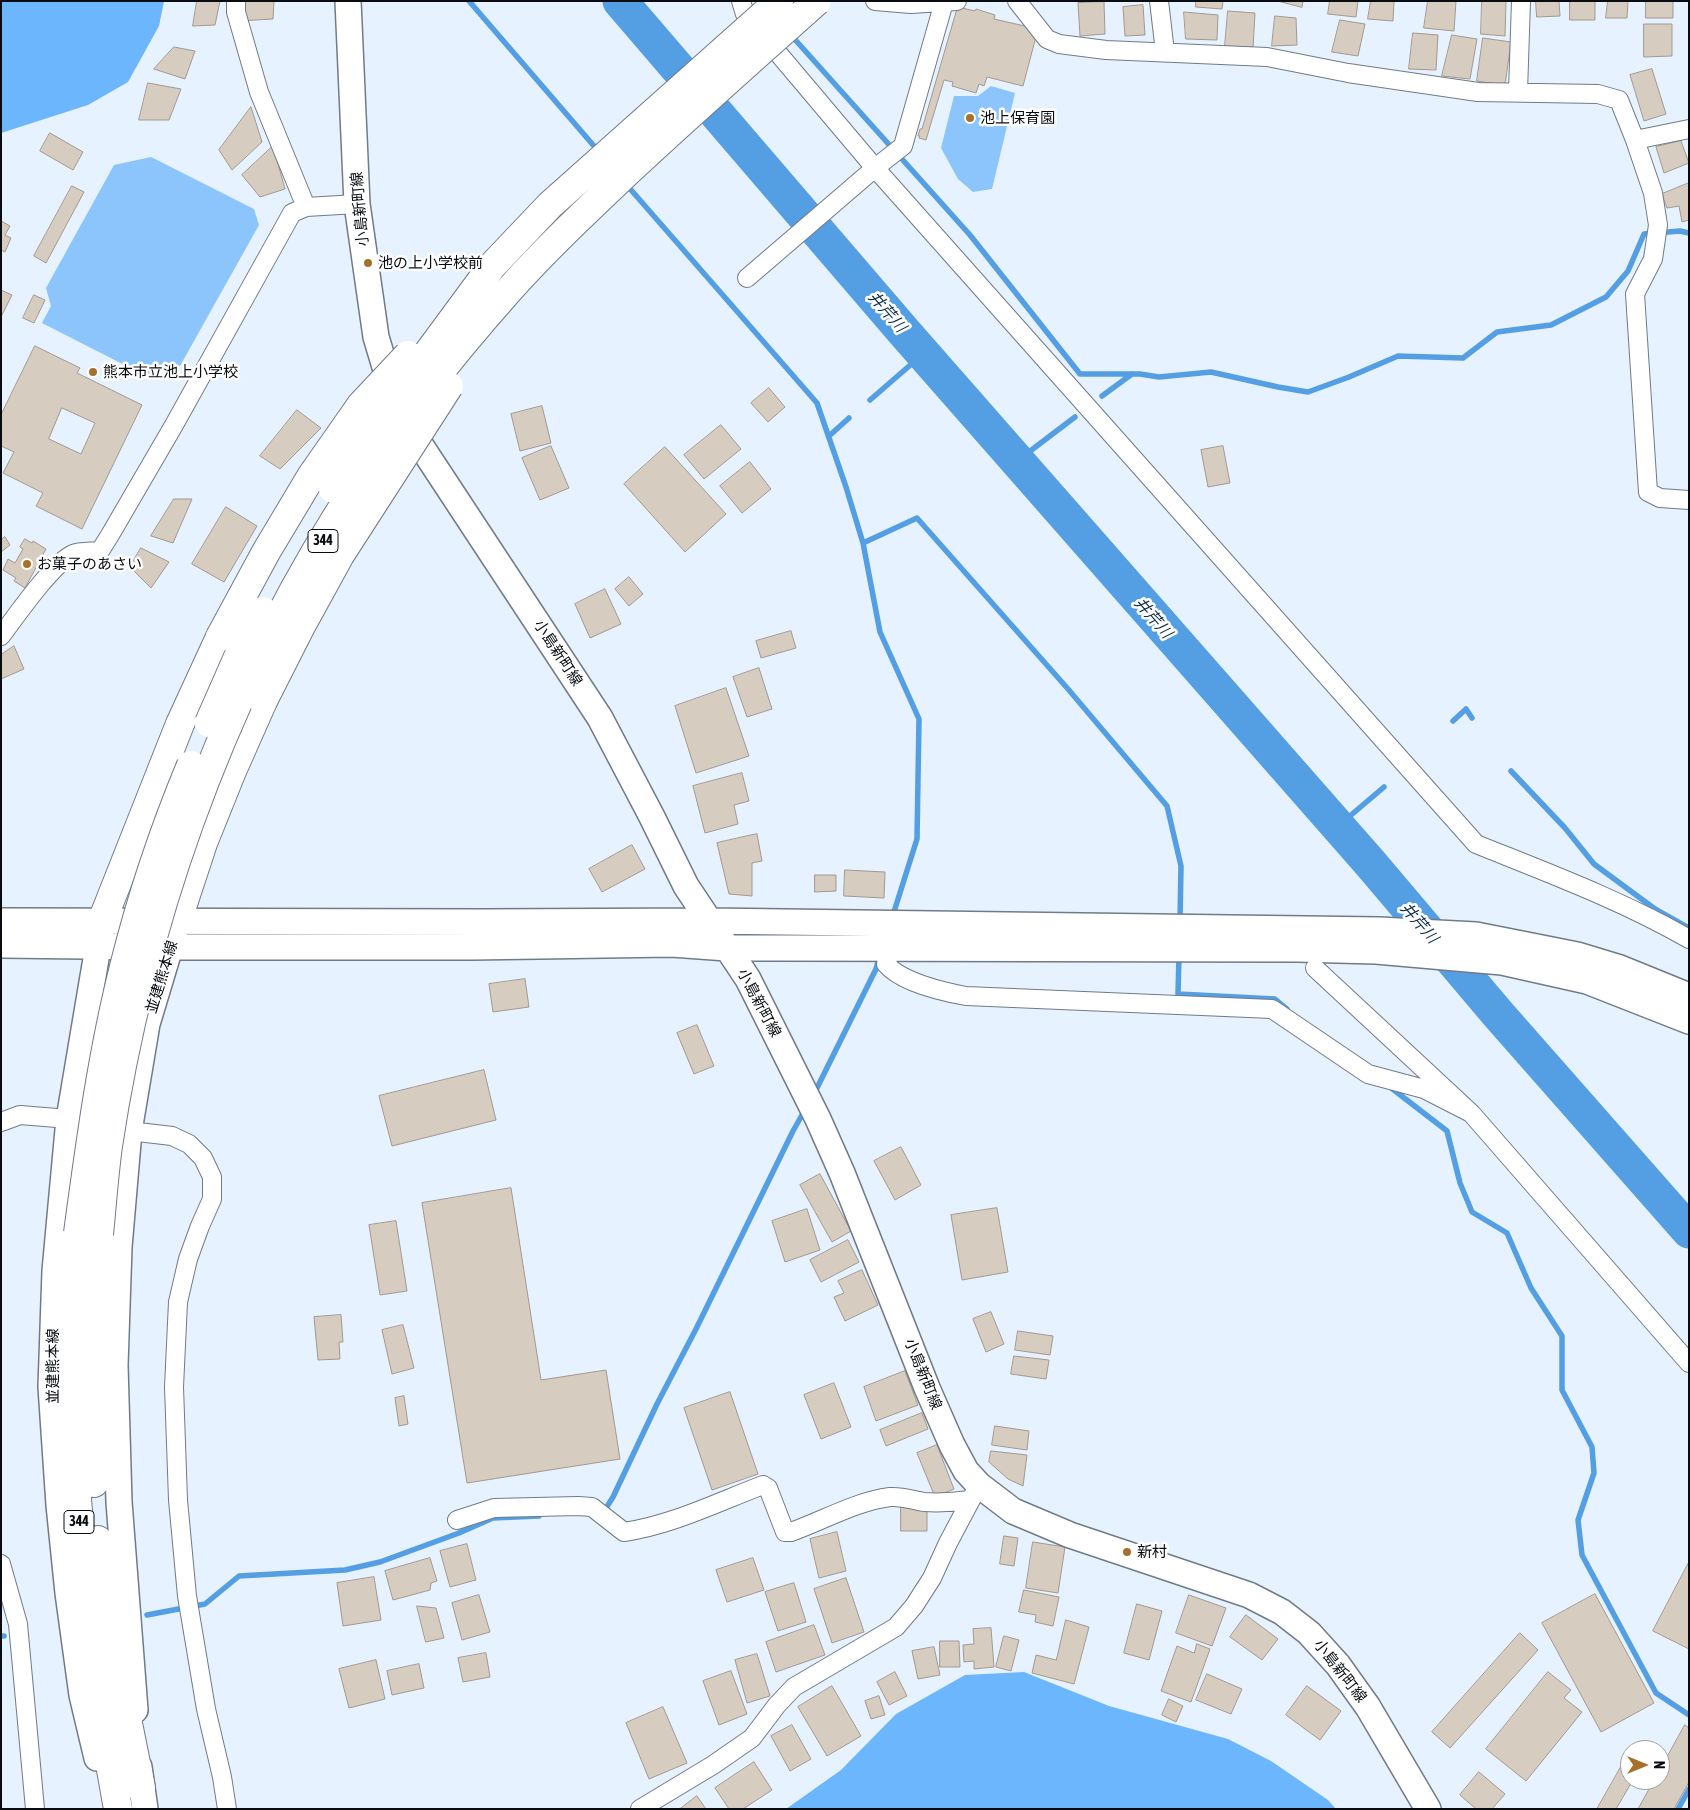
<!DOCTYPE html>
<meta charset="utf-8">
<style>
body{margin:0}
#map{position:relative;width:1690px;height:1810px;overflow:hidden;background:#e6f2ff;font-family:"Asap Condensed",sans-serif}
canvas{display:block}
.frame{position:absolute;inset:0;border:2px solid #080c10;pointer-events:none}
.north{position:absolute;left:1620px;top:1740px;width:50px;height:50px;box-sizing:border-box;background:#fff;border:1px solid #9c9e9f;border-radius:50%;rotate:90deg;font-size:14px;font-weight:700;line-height:20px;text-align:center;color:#080c10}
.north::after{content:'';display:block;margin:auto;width:18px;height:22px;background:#a6712b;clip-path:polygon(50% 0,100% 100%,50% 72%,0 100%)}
</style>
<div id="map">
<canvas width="1690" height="1810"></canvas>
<div class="frame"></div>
<div class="north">N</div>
</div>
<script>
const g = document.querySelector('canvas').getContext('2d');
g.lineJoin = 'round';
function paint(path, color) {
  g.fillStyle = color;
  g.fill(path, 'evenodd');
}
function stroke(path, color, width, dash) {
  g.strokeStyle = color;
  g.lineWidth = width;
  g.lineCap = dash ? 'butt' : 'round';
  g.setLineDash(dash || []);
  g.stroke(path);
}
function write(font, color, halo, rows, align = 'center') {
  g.font = font + ' "Asap Condensed","Noto Sans JP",sans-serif';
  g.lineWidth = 5;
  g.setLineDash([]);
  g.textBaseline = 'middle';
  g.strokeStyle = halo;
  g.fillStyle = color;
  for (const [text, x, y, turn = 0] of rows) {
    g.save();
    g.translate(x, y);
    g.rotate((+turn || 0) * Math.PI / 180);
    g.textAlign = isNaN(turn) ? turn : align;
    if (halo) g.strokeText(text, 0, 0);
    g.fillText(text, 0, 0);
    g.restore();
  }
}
paint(new Path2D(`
 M991,86l24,7 -23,96 -19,3 -15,-13 -17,-31 13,-52h24z
 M151,157l103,52 5,16 -79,141h-17l-15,11 -106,-54 9,-17 -5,-18 68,-123z`), '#8cc4fc');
paint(new Path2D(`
 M1,1h163l-5,25 -31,56 -40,23 -87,28z
 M1024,1672l85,34 119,33 43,22 57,39 8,9h-550l55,-39 55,-56 69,-39z`), '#6cb6fd');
stroke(new Path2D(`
 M469,1l131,152
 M790,34l180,201 110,139h60l19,3 52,-5 67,15 30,5 41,-15 49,-21 65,2 34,-26 54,-7 55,-28 22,-26 16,-37 36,-3 9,2
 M625,183l192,220 29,84 17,56 17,89 39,87 -2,120 -25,79
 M1102,396l30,-22
 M870,400l53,-46
 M829,436l20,-18
 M1017,461l58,-44
 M863,543l54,-25 151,171 99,117 14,60 -1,55
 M1453,721l13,-12 6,9
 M1511,771l54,57 29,36 61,45 34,19
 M1337,827l47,-40
 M1179,955l-1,39 97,5 12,10
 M1390,1087l57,44 13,52 12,29 35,21 24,55 31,48v54l30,57 2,26 -16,47 4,35 74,138 33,22
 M814,1094l62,-125 3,-11
 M603,1513l10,-16 44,-93 39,-75 97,-198 13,-23
 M147,1615l58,-11 34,-28 106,-6 35,-8 79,-29 34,-15 46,-2
 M1,1636h3
 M1678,1809l11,-20`), '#549ee3', 5.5);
stroke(new Path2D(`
 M620,1l285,332 466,531 127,150 191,217`), '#549ee3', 35);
const building = new Path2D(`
 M197,1h23l-5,24 -22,1z
 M242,1h32l-1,18 -34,2z
 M1196,1h27l-1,8 -26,-2z
 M1278,1h25l-1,6z
 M1330,1h28l-2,16 -28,-3z
 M1371,1h23l-1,20 -25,-2z
 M1428,1h28l-2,30 -30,-3z
 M1482,1h24l-1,35 -24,-2z
 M1536,1h23l1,15 -23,1z
 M1570,1h25v19h-25z
 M1608,1h20l-1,17h-21z
 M1646,1h27v17h-27z
 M1104,2l1,32 -25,2 -2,-33z
 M1143,5l2,30 -20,1 -2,-29z
 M962,8l13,3 1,-2 19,6 -1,4 44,10 -15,57 -36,-9 -3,9 -5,-2 -3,9 -24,-7 1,-4 -9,-2 -18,60 -7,-2 1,-2h-2l2,-7h2l34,-117z
 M1228,11l27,2 -2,35 -28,-2z
 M1184,12l34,3 -1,25 -31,-1z
 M1275,16l21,2 1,27 -25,1z
 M1340,20l25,4 -7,32 -26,-4z
 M1644,24h28v32l-28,1z
 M1413,33l25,2 -2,35 -27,-1z
 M1452,35l25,4 -7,40 -28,-3z
 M1483,38l28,4 -6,43 -28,-4z
 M174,47l21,4 -10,28 -31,-10z
 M1652,69l14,45 -22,7 -14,-46z
 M148,83l33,6 -12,31h-30z
 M251,107l11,35 -30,28 -13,-20z
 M50,133l33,19 -10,18 -33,-19z
 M1681,141l8,22 -25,10 -8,-26z
 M273,146l12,43 -25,8 -18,-22z
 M1689,183v37l-7,2 -3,-16 -12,2 -5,-14z
 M72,186l12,6 -38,71 -12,-7z
 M1,221l9,5 -5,9 6,3 -6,14 -4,-2z
 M1,290l11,5 -11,22z
 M34,295l11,5 -11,23 -11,-5z
 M35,346l45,22 -3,5 65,32 -60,124 -46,-23 7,-13 -40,-20 11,-21 -13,-6v-31zM62,408l33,15 -14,31 -32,-15z
 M769,388l16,19 -17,15 -17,-19z
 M542,406l9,37 -31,8 -9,-37z
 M297,410l24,18 -41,41 -20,-13z
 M721,425l20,24 -37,30 -20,-24z
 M551,446l18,42 -29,12 -18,-42z
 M1223,446l7,37 -22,4 -7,-37z
 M665,447l61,67 -41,38 -61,-68z
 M750,462l21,27 -29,24 -22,-27z
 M174,499h18l-19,44 -22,-7z
 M226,507l31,19 -33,56 -32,-18z
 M5,537l5,8 -9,7v-12z
 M25,539l7,4 1,-2 13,8 -21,39 -11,-7 2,-3 -13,-8 5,-11 7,4 8,-14 -3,-2z
 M141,548l28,14 -18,26 -21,-21z
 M629,577l14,17 -14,12 -14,-17z
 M605,589l16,35 -31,14 -15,-34z
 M791,631l5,17 -35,10 -5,-17z
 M14,646l10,23 -23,10v-24z
 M759,668l13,41 -25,8 -14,-40z
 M726,688l23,68 -53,17 -21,-67z
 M742,773l7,28 -15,4 4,19 -33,9 -12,-47z
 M757,834l5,27 -10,2v33l-23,-2 -12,-51z
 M632,845l13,24 -43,23 -13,-23z
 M845,870l40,2 -1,26 -40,-2z
 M815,875h21v16l-21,1z
 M525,979l4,28 -36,5 -4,-28z
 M697,1025l17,41 -20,8 -17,-41z
 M484,1070l12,50 -104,26 -13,-50z
 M901,1147l20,38 -26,15 -21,-39z
 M820,1174l31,57 -19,11 -32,-57z
 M511,1188l30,192 65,-10 14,89 -153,24 -45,-280z
 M997,1208l11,64 -46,8 -11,-65z
 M807,1209l13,41 -35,12 -13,-41z
 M396,1221l11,70 -27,4 -11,-70z
 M848,1240l11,22 -38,20 -11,-22z
 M862,1270l16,35 -33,16 -11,-24 10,-4 -6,-12z
 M991,1312l13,32 -18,8 -13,-33z
 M341,1315l2,27h-4l1,17 -22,1 -4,-43z
 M403,1325l11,43 -22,6 -10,-44z
 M1018,1331l35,5 -3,19 -35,-5z
 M1014,1356l35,4 -3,19 -35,-5z
 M905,1371l13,34 -42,16 -12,-34z
 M834,1383l17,44 -30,12 -17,-44z
 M730,1392l28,82 -46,16 -28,-82z
 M404,1396l4,28 -9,2 -4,-28z
 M922,1413l6,16 -42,17 -6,-16z
 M995,1426l34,5 -2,19 -35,-5z
 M937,1445l17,44 -19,8 -18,-44z
 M991,1451l36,4 -4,31 -15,-7 -19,-17z
 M901,1507h26v24h-26z
 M837,1532l9,39 -27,7 -9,-39z
 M1004,1536l14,2 -4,28 -14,-2z
 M1033,1542l32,5 -7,46 -32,-5z
 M467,1544l9,36 -26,7 -10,-36z
 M430,1558l7,23 -6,2 -1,7 -37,10 -8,-29z
 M753,1558l11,32 -37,12 -11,-32z
 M1689,1562v87l-36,-18z
 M374,1577l7,43 -38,6 -6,-43z
 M846,1578l18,54 -32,11 -18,-54z
 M794,1583l12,39 -28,9 -13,-39z
 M1024,1590l35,7 -6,29 -18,-4 1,-7 -17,-3z
 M1595,1594l59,109 -53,29 -59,-109z
 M479,1595l11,37 -28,8 -10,-37z
 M1189,1595l37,13 -14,38 -36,-13z
 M1137,1604l25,7 -13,49 -25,-7z
 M417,1606l19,2 8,30 -18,4z
 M1246,1615l32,24 -16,21 -32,-23z
 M1066,1620l23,7 -15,57 -42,-11 4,-18 20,5z
 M814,1625l11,30 -49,17 -10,-30z
 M991,1628l3,39 -20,2v-8l-10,1 -1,-17 11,-1 -1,-15z
 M1520,1633l18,17 -88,98 -18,-16z
 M1004,1636l15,4 -8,31 -15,-4z
 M940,1641h19l1,26h-20z
 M1197,1644l13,5 -19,53 -30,-11 16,-45 17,7z
 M934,1647l6,28 -22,4 -6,-28z
 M486,1653l4,24 -27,5 -5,-24z
 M757,1654l13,42 -23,7 -12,-43z
 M376,1660l9,39 -36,9 -10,-39z
 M419,1664l5,24 -32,7 -5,-24z
 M731,1671l16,43 -28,11 -16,-44z
 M895,1672l12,24 -18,9 -12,-23z
 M1548,1672l23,18 -7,8 18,14 -56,69 -40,-32z
 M1207,1674l35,15 -11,25 -35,-14z
 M832,1686l29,50 -34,20 -29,-49z
 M1307,1686l34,25 -21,29 -34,-25z
 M879,1696l6,19 -14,4 -6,-18z
 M1169,1699l14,7 -7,16 -14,-7z
 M663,1707l24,56 -38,16 -23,-56z
 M792,1725l19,34 -21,12 -19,-35z
 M1685,1725l4,3v54l-15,27h-36l16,-29h6v-10z
 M754,1762l18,28 -29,19h-14l-14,-21z
 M1621,1767l9,6v7h3l-17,29h-19z
 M1479,1772l26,22 -13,15h-16l-16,-14z
 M697,1796l9,13h-26z`);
paint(building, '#d7ccc0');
stroke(building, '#a3988d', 1);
const street = new Path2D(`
 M236,1v11l23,80 47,115
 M741,1l4,13 130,154 601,676c72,29 145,56 213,95
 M875,1l36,3 46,-3
 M1017,1l30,38 12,5 47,6 161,7 81,16 130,19 120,2 21,6 16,40 18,53 5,32 -5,34 -18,35 13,198 12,6 29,2
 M1159,1l6,51
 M1518,92l3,-91
 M1635,140l54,-11
 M747,278l128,-110 28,-22 41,-144
 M1,636c16,-21 50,-71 72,-82 7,-3 19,-2 27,-3l10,-16 64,-110 118,-212 14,-6 51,-3
 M895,939l-9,25c15,18 58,28 80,32l306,13 96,65 56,15 47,24
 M1315,968l156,145 218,250
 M1,1122l19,-7 49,4
 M129,1131l43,5 17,8 14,14 9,19v22l-12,27 -12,33 -10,43 -4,85 4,113 9,96 19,113 16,68 5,32
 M457,1520l37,-12 84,-2 14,1 32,25c48,-7 94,-30 139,-47l5,3 17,44h6c31,-11 66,-31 99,-35 12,-1 22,3 34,5 15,1 31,0 46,-2
 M1,1564l17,60 17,185
 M640,1809l73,-44 39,-27 25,-33 17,-18 102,-60 18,-21 18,-28 16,-35 27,-51`);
const secondary = new Path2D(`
 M348,1l9,203 19,133 15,50 30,59 179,272 52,99 34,69 62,93 70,140 24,54 85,215 25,57 14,26 13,14 34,26 57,24 179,60 33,17 27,21 29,32 30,42 60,102
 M1,921l483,1 226,-1 669,9 97,5 101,20 43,13 69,28
 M1,945l170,2h301l200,-3 55,4h51l520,1 78,2 126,11 85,19 102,40
 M135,1710l-16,-208 -4,-137 4,-118 10,-116 18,-107 28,-93
 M97,1758l-15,-63 -14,-102 -9,-88 -8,-118 4,-116 14,-152 32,-190
 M139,1767l6,42`);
const highway = new Path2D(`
 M102,921l78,-197 40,-87
 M177,922l26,-79 29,-72 31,-70
 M78,1233l-6,172 4,83 15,169 27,152
 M94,1483l-1,-156 6,-93
 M98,1540l18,124 25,124`);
stroke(street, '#717b86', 20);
stroke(secondary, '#717b86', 28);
stroke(highway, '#717b86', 30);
stroke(street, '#fff', 18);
stroke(secondary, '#fff', 25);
stroke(highway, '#fff', 28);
const highwayBridge = new Path2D(`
 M333,489l30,-48 129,-175 58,-61 229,-204
 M220,637l46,-85 46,-77 49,-70 47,-50
 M263,701l38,-75 39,-71 109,-169
 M209,723l29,-66 25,-46
 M78,1233c12,-89 24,-179 46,-266 17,-69 40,-137 67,-202
 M99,1234c3,-29 5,-59 9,-88 33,-220 110,-438 228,-628 50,-81 110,-157 174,-229 34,-38 72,-74 110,-110 64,-60 131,-119 197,-178`);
stroke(highwayBridge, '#717b86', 30, []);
stroke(highwayBridge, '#fff', 28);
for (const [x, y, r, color] of [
 [970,118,5,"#a6712b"],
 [368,263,5,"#a6712b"],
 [93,372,5,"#a6712b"],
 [27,564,5,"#a6712b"],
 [1127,1552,5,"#a6712b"]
]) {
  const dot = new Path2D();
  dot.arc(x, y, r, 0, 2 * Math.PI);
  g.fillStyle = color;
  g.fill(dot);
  stroke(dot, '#fff', 2);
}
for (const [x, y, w] of [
 [323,541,30],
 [79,1522,30]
]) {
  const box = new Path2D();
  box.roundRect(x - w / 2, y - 11.5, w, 23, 4);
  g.fillStyle = '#fff';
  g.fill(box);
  stroke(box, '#080c10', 1);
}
write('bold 14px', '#080c10', null, [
 ["344",323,541],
 ["344",79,1522]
]);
write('15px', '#080c10', '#fff', [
 ["池上保育園",980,118],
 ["池の上小学校前",378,263],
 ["熊本市立池上小学校",103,372],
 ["お菓子のあさい",37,564],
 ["新村",1137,1552]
], 'left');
write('15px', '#080c10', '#fff', [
 ["小島新町線",360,209,-95],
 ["小島新町線",558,653,57],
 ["並建熊本線",162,977,-73],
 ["小島新町線",759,1003,62],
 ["並建熊本線",53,1366,-90],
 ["小島新町線",923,1374,68],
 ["小島新町線",1340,1671,52]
]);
write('italic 16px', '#102f4b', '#fff', [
 ["井芹川",887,312,49],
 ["井芹川",1153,618,49],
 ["井芹川",1419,923,49]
]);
</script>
